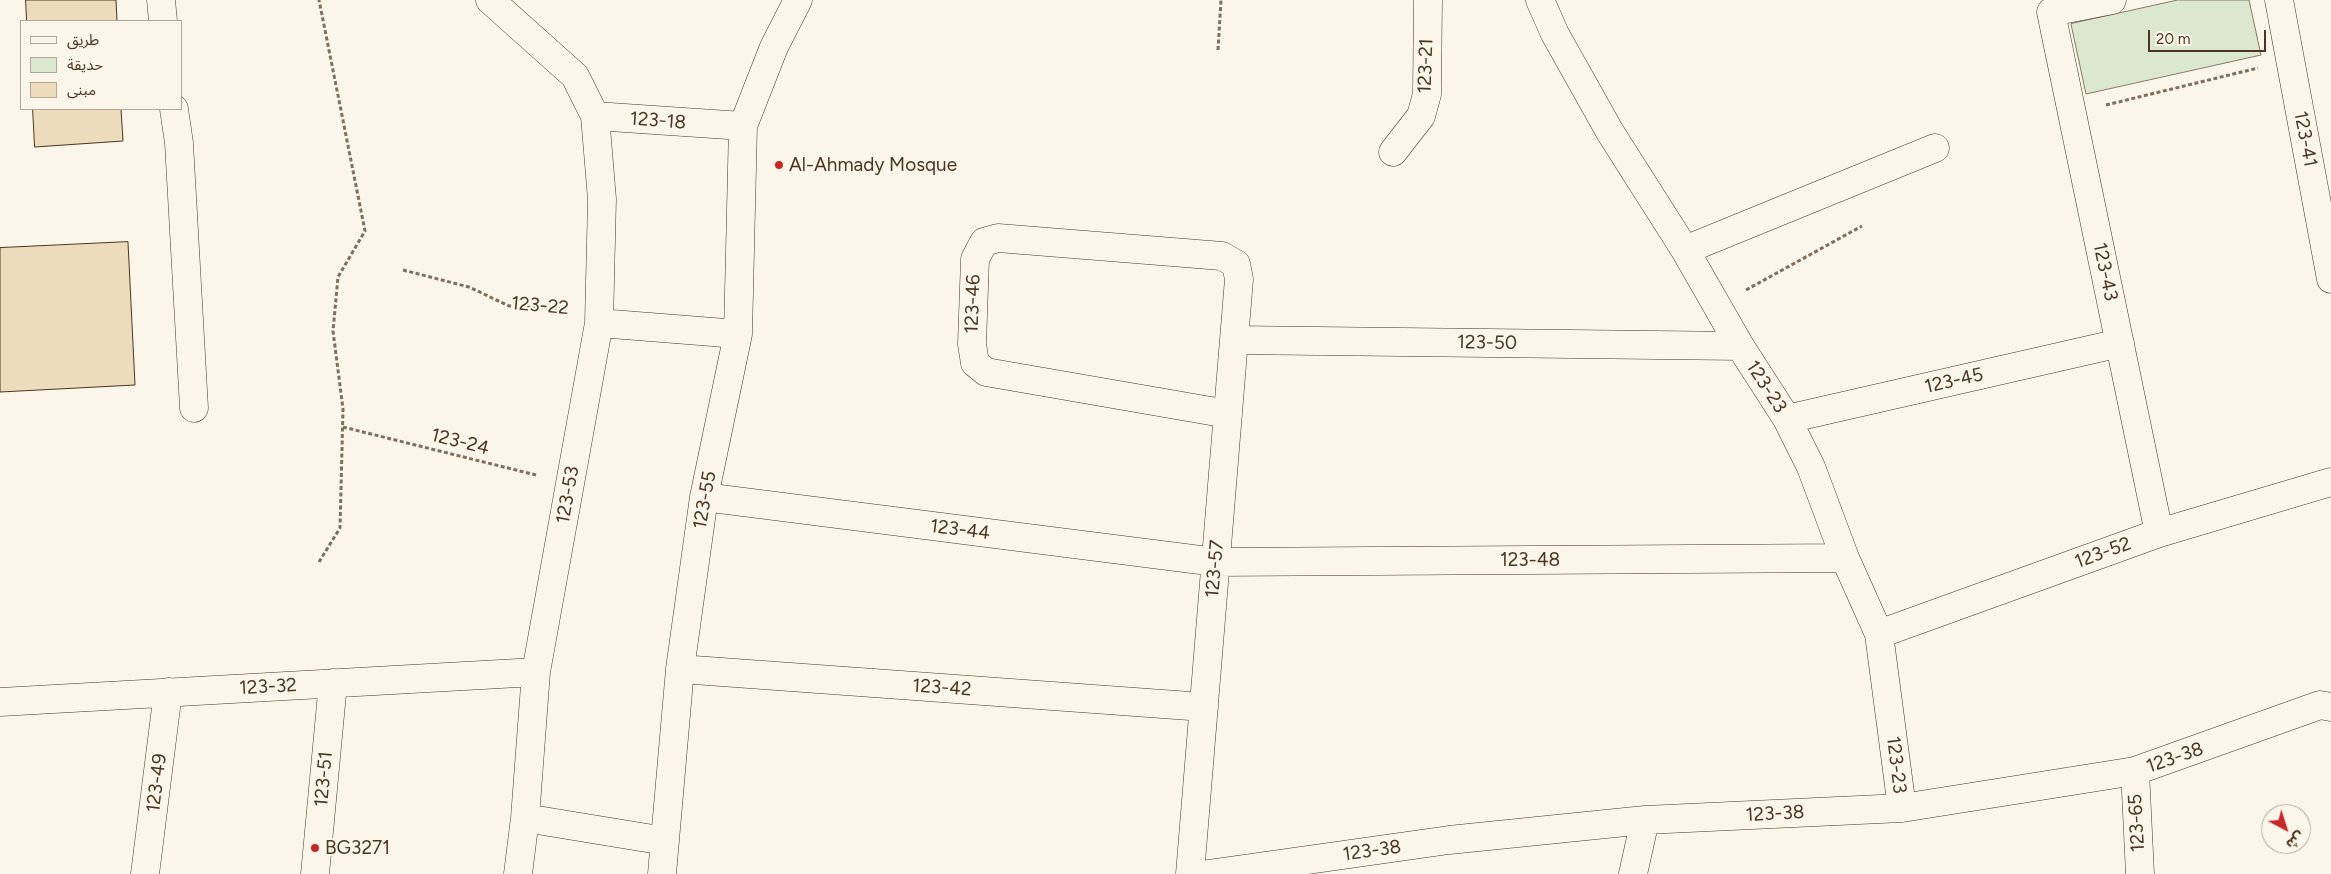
<!DOCTYPE html>
<meta charset="utf-8">
<style>
body{margin:0}
#map{position:relative;width:2331px;height:874px;overflow:hidden;background:#fbf6e9;font-family:Figtree,"Noto Sans Arabic",sans-serif}
canvas{display:block}
.legend{position:absolute;left:20px;top:20px;width:162px;height:90px;box-sizing:border-box;background:#fbf6e9;border:1px solid #b4a999;margin:0;padding:6px 9px;list-style:none;font-size:15px;color:#4a3520}
.legend li{display:flex;align-items:center;gap:10px;height:25px}
.legend b{width:25px;border:1px solid #b4a999}
.north{position:absolute;left:2261px;top:804px;width:50px;height:50px;box-sizing:border-box;background:#fbf6e9;border:1px solid #b4a999;border-radius:50%;rotate:140deg;font-size:14px;font-weight:700;line-height:20px;text-align:center;color:#4a3520}
.north::after{content:'';display:block;margin:auto;width:18px;height:22px;background:#c62828;clip-path:polygon(50% 0,100% 100%,50% 72%,0 100%)}
.scale{position:absolute;left:2148px;top:30px;width:118px;height:22px;box-sizing:border-box;border:2px solid #4a3520;border-top:0;padding-left:6px;font-size:15px;line-height:18px;white-space:nowrap;color:#4a3520;-webkit-text-stroke:4px #fbf6e9;paint-order:stroke}
</style>
<div id="map">
<canvas width="2331" height="874"></canvas>
<ul class="legend">
<li><b style="height:6px;background:#fbf6e9"></b>طريق</li>
<li><b style="height:14px;background:#dce7d0"></b>حديقة</li>
<li><b style="height:14px;background:#ecdcbc"></b>مبنى</li>
</ul>
<div class="north">ش</div>
<div class="scale">20 m</div>
</div>
<script>
const g = document.querySelector('canvas').getContext('2d');
g.lineJoin = 'round';
function paint(path, color) {
  g.fillStyle = color;
  g.fill(path, 'evenodd');
}
function stroke(path, color, width, dash) {
  g.strokeStyle = color;
  g.lineWidth = width;
  g.lineCap = dash ? 'butt' : 'round';
  g.setLineDash(dash || []);
  g.stroke(path);
}
function write(font, color, halo, rows, align = 'center') {
  g.font = font + ' Figtree,sans-serif';
  g.lineWidth = 4;
  g.setLineDash([]);
  g.textBaseline = 'middle';
  g.strokeStyle = halo;
  g.fillStyle = color;
  for (const [text, x, y, turn = 0] of rows) {
    g.save();
    g.translate(x, y);
    g.rotate((+turn || 0) * Math.PI / 180);
    g.textAlign = isNaN(turn) ? turn : align;
    if (halo) g.strokeText(text, 0, 0);
    g.fillText(text, 0, 0);
    g.restore();
  }
}
const green = new Path2D(`
 M2178,0h71l12,55 -175,39 -15,-70z`);
paint(green, '#dce7d0');
stroke(green, '#887966', 1);
const building = new Path2D(`
 M26,0h90l1,21h-90z
 M33,109h88l2,32 -88,6z
 M128,242l7,143 -135,7v-144z`);
paint(building, '#ecdcbc');
stroke(building, '#4a3520', 1);
const minor = new Path2D(`
 M161,0l2,21
 M490,0l85,76 20,40 148,10 31,-79 24,-47
 M1540,0l15,34 55,98 75,118 55,96 47,73 24,48 34,91 34,76 23,174
 M2112,0l-61,12 108,521
 M2279,0l52,279
 M174,109l5,34 15,265
 M1393,152l28,-36 6,-22 1,-94
 M1685,250l250,-102
 M599,323l139,11
 M1234,340l506,6
 M1787,419l333,-76
 M704,497l512,65 629,-4
 M1879,634l280,-101 172,-51
 M680,669l524,38
 M0,702l536,-30
 M2135,771l5,103
 M525,818l140,23
 M145,874l23,-182
 M315,874l18,-191
 M518,874l7,-56 11,-146 63,-349 3,-124 -7,-83
 M662,874l18,-205 24,-172 34,-163 5,-208
 M1190,874l49,-595 -3,-15 -14,-8 -224,-18 -14,4 -9,17 -3,85 3,19 11,9 242,42
 M1208,874l241,-34 196,-20 257,-12 233,-37 185,-66 11,2
 M1633,874l12,-54`);
stroke(minor, '#4a3520', 29);
stroke(new Path2D(`
 M1218,50l3,-50
 M2106,105l152,-37
 M403,270l66,17 40,19 57,3
 M1746,290l116,-64
 M343,427l193,48
 M319,562l21,-34 3,-119 -10,-78 5,-54 27,-46 -46,-231`), '#7f6f5c', 3, [4, 2.5]);
stroke(minor, '#fbf6e9', 28);
for (const [x, y, r, color] of [
 [779,165,5,"#c62828"],
 [315,848,5,"#c62828"]
]) {
  const dot = new Path2D();
  dot.arc(x, y, r, 0, 2 * Math.PI);
  g.fillStyle = color;
  g.fill(dot);
  stroke(dot, '#fbf6e9', 2);
}
write('19px', '#4a3520', '#fbf6e9', [
 ["123-21",1426,66,-88],
 ["123-18",658,121,4],
 ["123-41",2305,139,79],
 ["123-43",2105,272,78],
 ["123-46",973,304,-88],
 ["123-22",540,306,5],
 ["123-50",1487,343,1],
 ["123-45",1954,381,-13],
 ["123-23",1766,387,57],
 ["123-24",460,442,14],
 ["123-53",568,495,-80],
 ["123-55",705,500,-80],
 ["123-44",960,530,7],
 ["123-52",2103,553,-20],
 ["123-48",1530,560],
 ["123-57",1215,569,-85],
 ["123-32",268,687,-3],
 ["123-42",942,688,4],
 ["123-38",2175,758,-19],
 ["123-23",1896,765,83],
 ["123-51",324,779,-85],
 ["123-49",157,783,-83],
 ["123-38",1775,814,-3],
 ["123-65",2137,823,-93],
 ["123-38",1372,851,-8]
]);
write('19px', '#4a3520', '#fbf6e9', [
 ["Al-Ahmady Mosque",789,165],
 ["BG3271",325,848]
], 'left');
</script>
